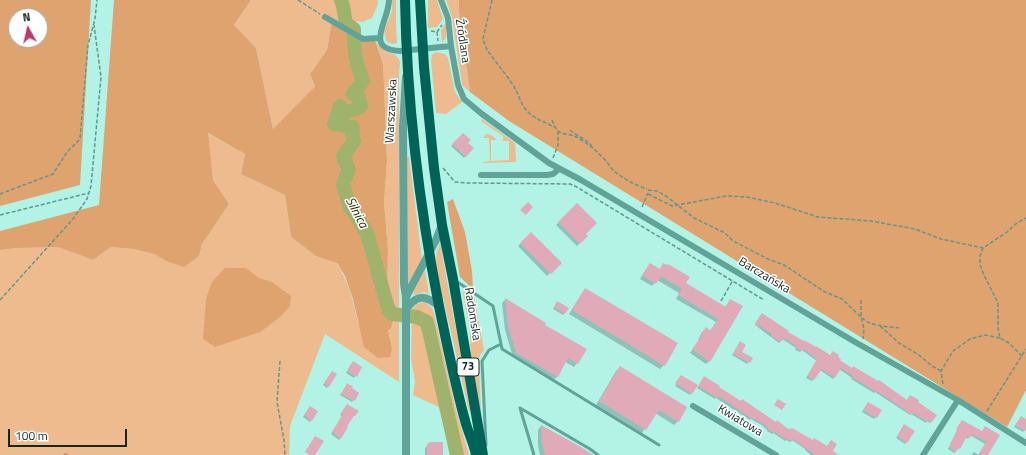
<!DOCTYPE html>
<meta charset="utf-8">
<style>
body{margin:0}
#map{position:relative;width:1026px;height:455px;overflow:hidden;background:#b2f3e6;font-family:"Titillium Web",sans-serif}
canvas{display:block}
.north{position:absolute;left:8px;top:8px;width:40px;height:40px;box-sizing:border-box;background:#fff;border:1px solid #9fa9a8;border-radius:50%;rotate:352deg;font-size:11px;font-weight:700;line-height:16px;text-align:center;color:#0f2925}
.north::after{content:'';display:block;margin:auto;width:14px;height:18px;background:#bf346a;clip-path:polygon(50% 0,100% 100%,50% 72%,0 100%)}
.scale{position:absolute;left:8px;top:429px;width:119px;height:18px;box-sizing:border-box;border:2px solid #0f2925;border-top:0;padding-left:5px;font-size:12px;line-height:14px;white-space:nowrap;color:#0f2925;-webkit-text-stroke:3px #fff;paint-order:stroke}
</style>
<div id="map">
<canvas width="1026" height="455"></canvas>
<div class="north">N</div>
<div class="scale">100 m</div>
</div>
<script>
const g = document.querySelector('canvas').getContext('2d');
g.lineJoin = 'round';
function paint(path, color) {
  g.fillStyle = color;
  g.fill(path, 'evenodd');
}
function stroke(path, color, width, dash) {
  g.strokeStyle = color;
  g.lineWidth = width;
  g.lineCap = dash ? 'butt' : 'round';
  g.setLineDash(dash || []);
  g.stroke(path);
}
function write(font, color, halo, rows, align = 'center') {
  g.font = font + ' "Titillium Web",sans-serif';
  g.lineWidth = 3;
  g.setLineDash([]);
  g.textBaseline = 'middle';
  g.strokeStyle = halo;
  g.fillStyle = color;
  for (const [text, x, y, turn = 0] of rows) {
    g.save();
    g.translate(x, y);
    g.rotate((+turn || 0) * Math.PI / 180);
    g.textAlign = isNaN(turn) ? turn : align;
    if (halo) g.strokeText(text, 0, 0);
    g.fillText(text, 0, 0);
    g.restore();
  }
}
paint(new Path2D(`
 M251,0h95l6,24 -2,7 -18,-11 -5,30 -17,24 5,12 -42,43 -17,-81 -22,-23z
 M348,0h30v4l-6,14 -10,4 -9,-1z
 M392,0h4v26l1,17 -5,1 -6,-3 -2,-10 8,-20z
 M428,0h9l6,19 -6,8 -9,1z
 M446,0h13v12l11,80 -8,-7 -10,-68z
 M446,23v15l-4,4 -1,-12z
 M376,42l10,10 8,2 4,4 2,4 -1,15v305l-74,-48 -35,92 -1,29h-289v-205l17,-2 41,-1 35,13 18,-13 23,2 20,5 12,7 33,-5 3,-12 27,-40 -16,-24 -6,-47 38,21 -4,20 44,21 6,42 25,19 20,6c13,20 17,38 22,61l34,25 -4,-19 1,-24 -2,-14 1,-41 -4,-48 3,-41 -3,-76 -1,-21z
 M436,52l9,2 3,4 7,34 7,10 -16,12 -10,-1 -5,-52 1,-6z
 M482,119l33,24 1,19 -33,1v-1l7,-1 -1,-23h-6l3,-4 5,1 6,5h-6v21l18,-1v-19h-6v-5l-22,-15z
 M409,156l13,104 -14,25 -1,-127z
 M440,243l31,168h-2l-32,-140c-1,-11 -2,-18 3,-28z
 M425,270l4,24 -5,-2 -11,3 2,-6z
 M464,291l10,6 10,53 -4,5 -1,5 2,53 -10,-54 -1,-28 -7,-38z
 M425,302l7,6 2,5 22,97 13,45h-16l-12,-47 -28,-13 2,-14 -4,-22 1,-50 4,-5z`), '#eebb8f');
paint(new Path2D(`
 M0,0h91l-11,185 -80,21zM16,16h24v24h-24z
 M114,0h137l-17,25 22,23 17,81 42,-43 -5,-12 17,-24 5,-30 18,11 25,9 8,24 1,21 3,76 -3,41 4,48 -1,41 6,27 -2,10 -3,2 4,18 -2,9 -12,1 -14,-11 -11,-48 -8,-23 -8,-13 -21,-7 -25,-19 -6,-42 -44,-21 4,-20 -37,-21 5,47 16,24 -27,40 -3,12 -15,11 -18,-6 -12,-7 -20,-5 -23,-2 -18,13 -35,-13 -41,1 -17,2v-19l99,-26z
 M459,0h567v390l-19,37 -498,-306 -39,-29 -11,-80z
 M453,199l12,33 7,39 1,18 -13,-12 -13,-75z
 M225,268h21l13,10 13,4 19,14 -1,10 -10,11 -20,15 -45,15 -12,-8 3,-40 6,-17z`), '#dea36f');
paint(new Path2D(`
 M463,134l4,9 6,5 -9,10 -13,-12z
 M577,205l8,29 2,2 -10,10 -21,-21z
 M531,233l29,30 -13,13 -29,-30z
 M650,264l9,6 5,-6 21,19 40,24 5,-7 -21,61 -3,3 -16,-11 9,-13h-1l4,-8 4,-3 4,2 6,-9 -40,-23 3,-6 -22,-13 -5,6 -12,-7z
 M586,289l78,76 -4,4 -91,-55 13,-21z
 M506,299l38,26 33,38 -3,4 -9,-5 -8,15 -4,3 -40,-23 -8,-27 -3,-27z
 M556,304l11,5 -4,6 -10,-6z
 M760,316l26,16 44,24 7,1 2,4 12,8 2,-2 53,34 4,-5 21,26 -1,1 -3,-2 -1,2 -15,-9 -1,1 -35,-23 -1,1 -23,-14 1,-1 -13,-9 -6,10 -13,-9 -8,11 -6,-3 11,-17 -15,-11 -2,2 -5,-2 1,-2 -14,-9 -3,4 -24,-18z
 M739,344l2,8 10,6 -4,6 -15,-9z
 M351,364l10,4 -7,10 -8,-5z
 M620,367l58,54 -4,4 -19,-12 -13,20 -46,-28 20,-34z
 M332,372l-4,14 -1,2 -4,-3z
 M681,376l10,17 -1,2 -15,-9z
 M703,379l72,44 57,28 1,4h-22l-6,-5v-1l-13,-9 -2,2 -4,-2 -1,1 -12,-8 -1,1 -5,-3v-1l-4,-4 -12,-7 -1,1 -34,-22 -1,1 -18,-11z
 M347,385l3,4 8,4 -6,9 -12,-7z
 M867,404l13,7 -6,8 -12,-7z
 M346,406l6,11 -13,23 -8,-6 11,-18 -2,-1z
 M308,409l3,11 -1,2 -7,-5z
 M1020,419l6,1v8l-3,4 -9,-5z
 M961,422l21,10 16,3 -13,9 -15,-9 -2,4 -3,-2 -6,11 -5,5 -6,-4z
 M541,426l50,29h-51l-2,-9v-16z
 M903,427l3,15 -1,2 -9,-6z
 M430,443l12,12h-17v-7z
 M974,452l5,3h-8z
 M65,453l5,2h-7z`), '#0003');
stroke(new Path2D(`
 M341,0l2,6 3,17 8,6c0,21 1,33 9,52l-10,13 6,3 2,10 -16,6 -5,-7 -6,18 19,3 -1,9 2,5 -11,15 6,14 -6,14 6,21 18,28 21,75 4,6 25,3 10,5 30,133`), '#9fb36c', 14);
paint(new Path2D(`
 M463,133l8,7 -3,3 6,5 -8,9 -14,-13z
 M528,202l5,5 -7,8 -6,-5z
 M577,203l20,20 -11,11 2,2 -8,8 -22,-22z
 M531,232l31,31 -11,11 -31,-31z
 M650,263l10,6 3,-6 4,2 1,-1 22,13 -4,6 40,24 4,-8 13,7 -33,56 -18,-13 9,-12 -1,-1 6,-9 5,4 7,-12 -40,-24 4,-6 -21,-13 -5,8 -14,-9z
 M585,288l93,55 -13,23 -93,-56z
 M505,298l41,25 -1,2 42,24 -9,15 -10,-6 -10,19 -42,-24 -8,-27z
 M557,301l12,7 -4,6 -11,-7z
 M762,313l27,18 -1,1 16,9v-1l12,7v-1l14,9 3,-4 6,4 -1,2 3,2 -1,1 12,8 1,-2 25,15 1,-1 28,20 3,-5 9,5 -1,2 19,13 -5,7 -3,-2 -1,2 -15,-9 -1,2 -35,-24 -1,1 -24,-15 1,-1 -12,-8 -6,10 -13,-9 -8,11 -7,-4 10,-17 -13,-10 -2,2 -6,-3v-2l-12,-8 -3,4 -10,-6 1,-2 -17,-11z
 M740,341l6,4 -4,7 11,6 -3,5 -17,-9z
 M353,361l9,6 -5,10 -10,-6z
 M620,366l67,41 -8,15 -20,-12 -13,20 -47,-29z
 M332,371l5,3 -8,13 -5,-4z
 M681,375l17,10 -6,9 -17,-11z
 M704,376l16,10 -1,1 22,14 1,-2 34,23 1,-2 10,8 4,1 1,-1 21,12 1,-2 13,8 4,-6 6,4 -4,7 6,4h-24l-22,-16 -1,3 -4,-3v2l-13,-9 -1,1 -7,-4 1,-1 -3,-3 -12,-7 -1,1 -30,-21 -4,-1 -1,1 -19,-12z
 M347,383l6,4 -1,1 7,5 -4,8 -14,-7z
 M778,399l8,5 -4,6 -8,-5z
 M868,402l14,8 -5,8 -14,-8z
 M347,404l12,7 -4,5h-1l-7,10 1,1 -7,12 -9,-7 11,-18 -2,-1z
 M310,406l8,5 -6,10 -8,-6z
 M1021,416l5,3v12l-11,-6z
 M962,420l20,11 3,-5 15,9 -12,20h-10l8,-13 -14,-8 -2,4 -3,-2 -7,13 -2,-1 -2,4 -7,-5 8,-17 -1,-1z
 M904,424l11,7 -8,12 -10,-7z
 M541,425l40,22 12,8h-48l-3,-13z
 M315,436l9,5 -9,14h-5l-5,-3z
 M430,442h13v13h-16v-11z`), '#e1aab9');
stroke(new Path2D(`
 M298,0l22,14
 M492,0l-9,39 4,11c8,11 18,23 26,35 6,9 7,19 15,27 7,7 17,10 26,15
 M431,31l6,1 1,9
 M437,32l5,-7
 M552,120c7,20 14,10 28,19 8,5 16,11 22,18 5,4 8,10 12,14 10,8 21,14 33,18
 M570,130c7,7 17,8 23,18
 M553,158l5,-13v-13
 M443,168l12,14 11,1 104,1 5,2 189,114
 M648,190l9,1 9,5 28,22 31,15 8,8 35,18 16,6 41,27 17,7 19,18 3,12 -1,10
 M0,194l53,-20 14,-22 13,-13 8,-94 7,-26 2,-19
 M648,194l24,12 54,-10 21,1 28,6 43,14 53,4 44,8 26,10 42,9
 M642,207l6,-14
 M0,215l89,-22
 M0,300l73,-81 14,-20 4,-13 10,-109 -7,-52
 M861,300v17c10,10 24,9 38,11
 M721,301l12,-21
 M880,326l19,17 20,12 13,11 9,5
 M1022,356l-13,-13 -9,-5 -2,-10v-25l-14,-28 -4,-10v-9l3,-8 24,-16 10,-9 9,-5
 M280,361l-3,41 7,38 1,15
 M943,384l-2,-13 12,-20 17,-12 15,-4 15,3
 M987,411l39,-62`), '#66958c', 1.5, [4, 2]);
stroke(new Path2D(`
 M456,281l37,25 8,38 -12,6 -7,11 4,84
 M501,344l1,5 157,96
 M534,455l-14,-47 70,41 8,6`), '#60a398', 3);
stroke(new Path2D(`
 M389,0c0,21 -26,49 11,51l51,-5
 M441,0l7,18 3,28 7,39 6,14 18,15 67,49 32,17 274,162 103,58 68,43
 M325,17l38,22 16,-1
 M481,175h66l6,-1 6,-5
 M693,406l83,49
 M923,455l35,-55`), '#60a398', 6);
stroke(new Path2D(`
 M406,77l-3,49 1,158 2,13v158
 M406,297l30,-57 6,-15
 M406,309c11,-15 19,-14 33,-3`), '#60a398', 8);
stroke(new Path2D(`
 M405,0c2,103 14,205 34,306 8,39 16,79 27,118 3,10 8,20 10,31
 M420,0l4,67 10,101 8,57 11,54 30,176`), '#006358', 10);
for (const [x, y, w] of [
 [468,367,22]
]) {
  const box = new Path2D();
  box.roundRect(x - w / 2, y - 9, w, 18, 3);
  g.fillStyle = '#fff';
  g.fill(box);
  stroke(box, '#0f2925', 1);
}
write('bold 11px', '#0f2925', null, [
 ["73",468,367]
]);
write('12px', '#0f2925', '#fff', [
 ["Źródlana",462,41,81],
 ["Warszawska",392,111,-87],
 ["Barczańska",764,276,31],
 ["Radomska",472,314,81],
 ["Kwiatowa",740,421,31]
]);
write('italic 13px', '#252d0e', '#fff', [
 ["Silnica",356,213,62]
]);
</script>
